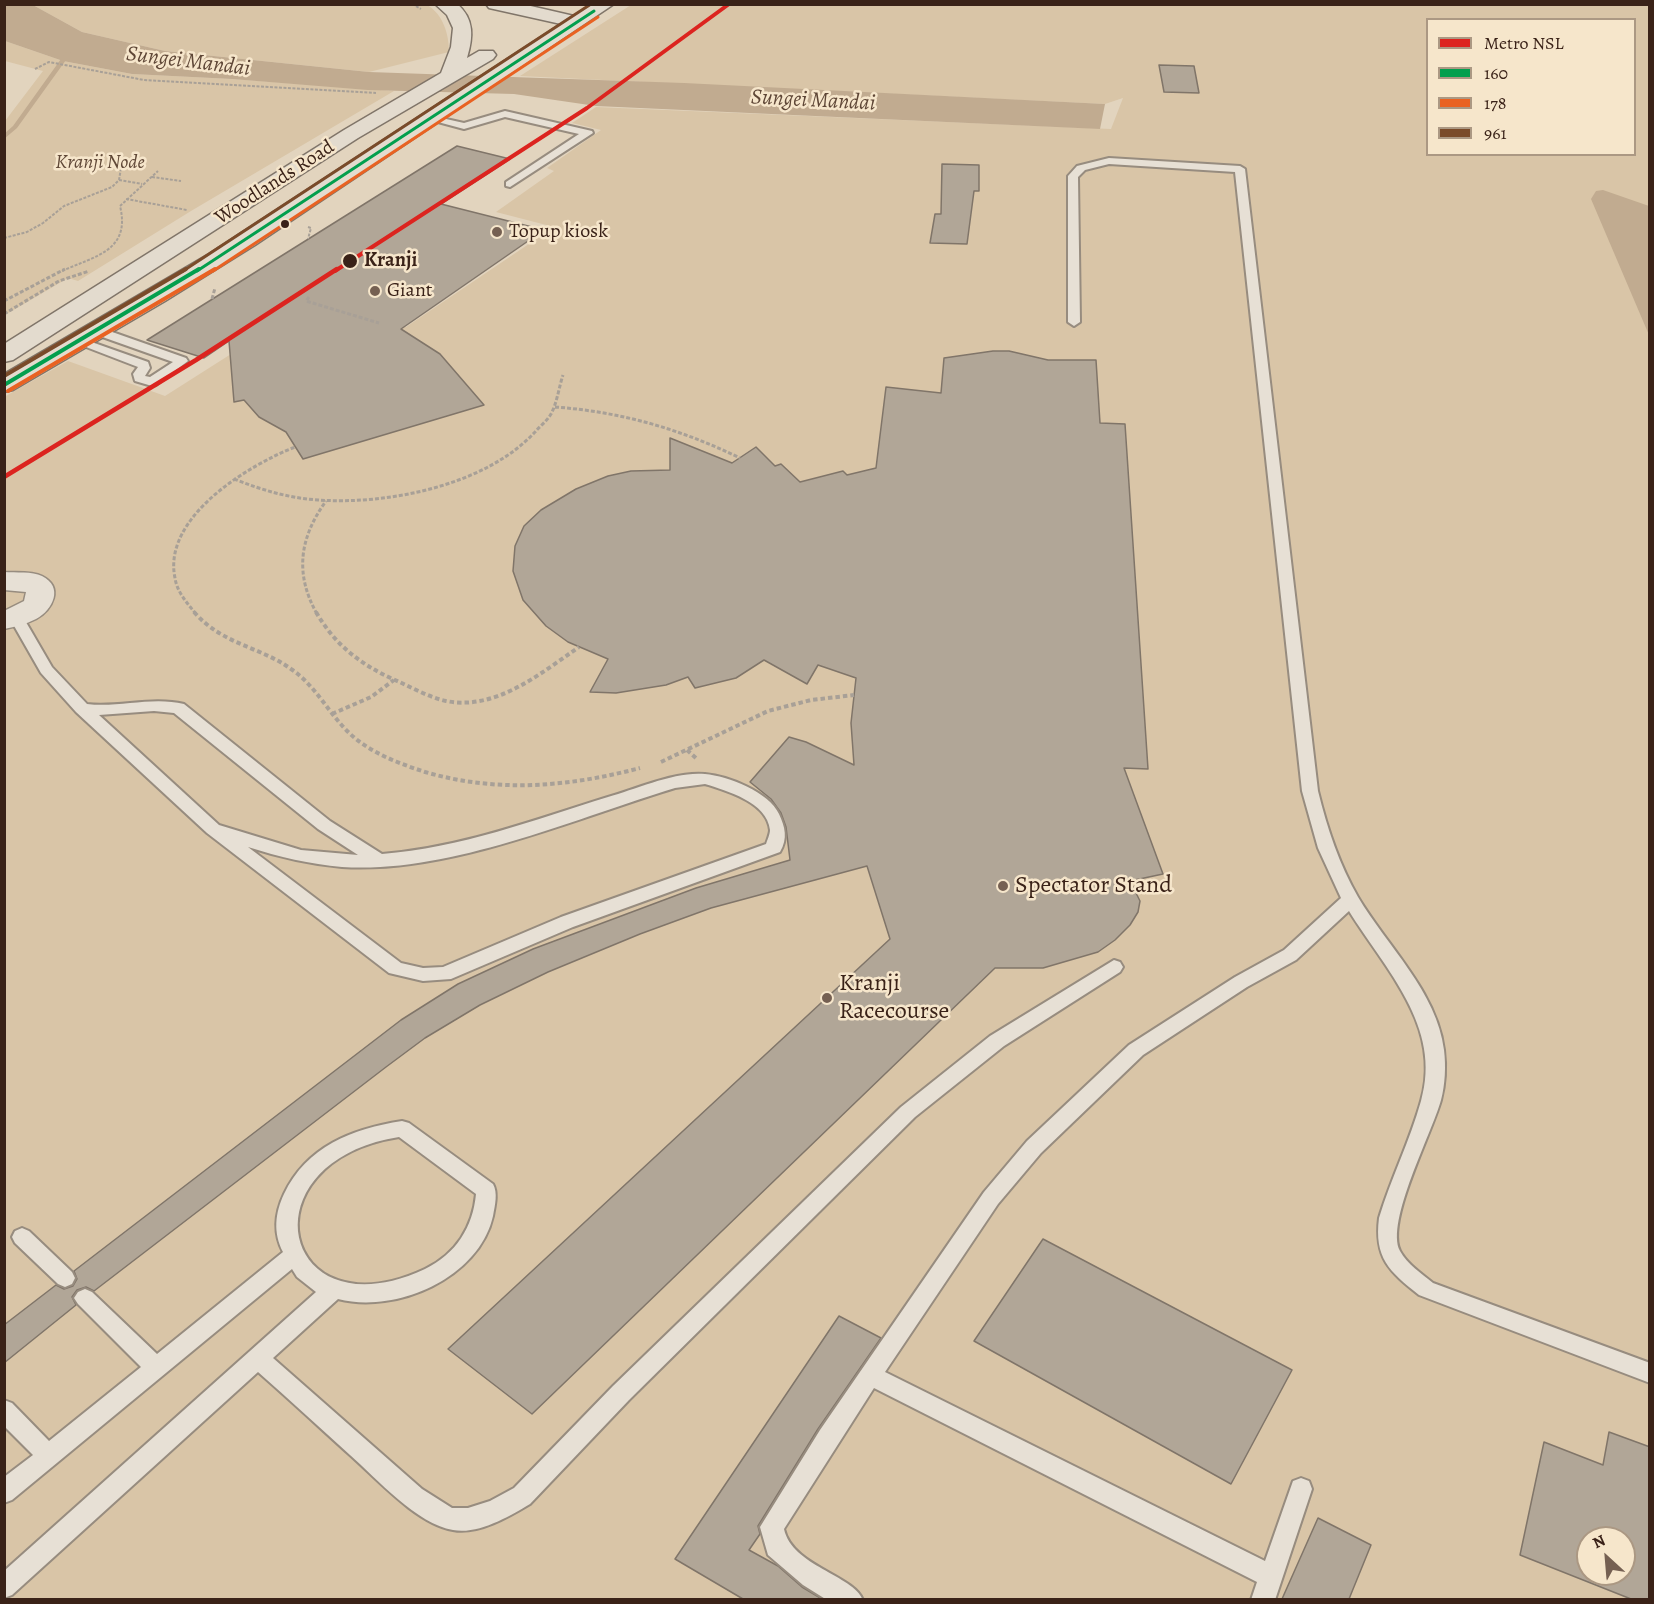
<!DOCTYPE html>
<style>
body{margin:0}
#map{position:relative;width:1654px;height:1604px;overflow:hidden;background:#e2d4be;font-family:Alegreya,serif}
canvas{display:block}
.frame{position:absolute;inset:0;border:6px solid #3a2218;pointer-events:none}
.legend{position:absolute;left:1426px;top:18px;width:210px;height:138px;box-sizing:border-box;background:#f6e6cb;border:2px solid #ab9883;margin:0;padding:8px 10px;list-style:none;font-size:18px;color:#3a2218}
.legend li{display:flex;align-items:center;gap:12px;height:30px}
.legend b{width:30px;border:2px solid #ab9883}
.north{position:absolute;left:1576px;top:1526px;width:60px;height:60px;box-sizing:border-box;background:#f6e6cb;border:2px solid #ab9883;border-radius:50%;rotate:334deg;font-size:16px;font-weight:700;line-height:24px;text-align:center;color:#3a2218}
.north::after{content:'';display:block;margin:auto;width:21px;height:27px;background:#756052;clip-path:polygon(50% 0,100% 100%,50% 72%,0 100%)}
</style>
<div id="map">
<canvas width="1654" height="1604"></canvas>
<div class="frame"></div>
<ul class="legend">
<li><b style="height:8px;background:#dc241f"></b>Metro NSL</li>
<li><b style="height:8px;background:#039f4e"></b>160</li>
<li><b style="height:8px;background:#e96222"></b>178</li>
<li><b style="height:8px;background:#7a4b2a"></b>961</li>
</ul>
<div class="north">N</div>
</div>
<script>
const g = document.querySelector('canvas').getContext('2d');
g.lineJoin = 'round';
function paint(path, color) {
  g.fillStyle = color;
  g.fill(path, 'evenodd');
}
function stroke(path, color, width, dash) {
  g.strokeStyle = color;
  g.lineWidth = width;
  g.lineCap = dash ? 'butt' : 'round';
  g.setLineDash(dash || []);
  g.stroke(path);
}
function write(font, color, halo, rows, align = 'center') {
  g.font = font + ' Alegreya,serif';
  g.lineWidth = 5;
  g.setLineDash([]);
  g.textBaseline = 'middle';
  g.strokeStyle = halo;
  g.fillStyle = color;
  for (const [text, x, y, turn = 0] of rows) {
    g.save();
    g.translate(x, y);
    g.rotate((+turn || 0) * Math.PI / 180);
    g.textAlign = isNaN(turn) ? turn : align;
    if (halo) g.strokeText(text, 0, 0);
    g.fillText(text, 0, 0);
    g.restore();
  }
}
paint(new Path2D(`
 M33,5h394c16,9 22,29 22,47l-80,20 -204,-21 -83,-19z
 M631,5h1018v1594h-1644l-1,-1202 64,-36 97,35 151,-96 90,27 148,-100 -58,-15 58,-41 -7,-3 54,-38 -29,-7 24,-16 515,22 12,-31 -18,6 -585,-28zM1428,20h206v134h-206zM1588,1538h36v36h-36z
 M5,41l58,20 69,13 100,5 162,12 -203,120 -113,70 -10,-3 -63,37v-194l38,-50 -38,-10z`), '#d9c5a7');
paint(new Path2D(`
 M4,5h29l49,27 83,19 204,21 315,11 421,21 -5,25 -504,-23 -82,-12 -146,-4 -136,-11 -100,-5 -69,-13 -58,-20z
 M1603,190l46,16v129l-58,-136 5,-8z`), '#c1ab90');
paint(new Path2D(`
 M66,52l5,1 -54,75 -13,11v-5l9,-8z`), '#c1ab90');
const building = new Path2D(`
 M1159,65l35,1 5,27 -35,-1z
 M457,146l53,13 -69,45 103,26 -143,99 39,25 44,51 -181,54 -17,-27 -27,-15 -15,-17 -10,2 -5,-61 -25,17 -57,-18z
 M942,164l37,1v26h-5l-7,53 -37,-1 5,-29h6z
 M993,351h16l39,9h48l4,63 25,1 23,345 -24,-1 39,106 -33,7 10,20 -2,11 -8,13 -15,15 -17,12 -55,16h-48l-463,446 -84,-65 442,-410 -23,-73 -156,42 -71,26 -92,38 -68,33 -55,33 -39,29 -292,224 -8,-4 -9,3 -5,7 4,8 -72,58v-38l52,-40 8,4 9,-3 4,-7 -3,-8 327,-251 57,-36 75,-35 163,-61 94,-28 -4,-33 -5,-14 -10,-14 -21,-17 39,-45 17,5 48,23 -3,-42 5,-45 -38,-13 -11,19 -43,-24 -28,18 -41,10 -7,-11 -22,8 -50,8 -26,-1 18,-33 -40,-17 -22,-16 -23,-26 -10,-29 2,-25 9,-20 17,-16 35,-21 32,-13 23,-5 39,-1v-32l62,25 24,-16 19,19 6,-2 19,18 43,-11 4,4 29,-7 10,-81 55,6 3,-35z
 M1043,1239l249,131 -61,114 -257,-143z
 M839,1316l42,22 -63,91 -60,97 2,8 -11,16 29,16 24,21 20,12h-79l-68,-40z
 M1609,1432l41,15v152h-19l-111,-44 24,-113 59,23zM1588,1538h36v36h-36z
 M1318,1518l53,27 -22,54h-67z`);
paint(building, '#b1a697');
stroke(building, '#807569', 1.5);
const service = new Path2D(`
 M505,111l87,20 1,2 -83,54 -4,-1v-4l73,-48 -74,-17 -41,12 -41,-11 5,-3 36,8z
 M1109,158l131,8 5,3 73,622c9,37 21,73 40,106 29,49 79,95 86,153 2,16 1,35 -3,50 -9,33 -56,122 -41,151 7,13 22,23 33,32l217,80v20l-231,-88c-30,-24 -45,-37 -40,-77 12,-40 31,-77 42,-117 22,-74 -36,-132 -72,-190l-53,49 -49,27 -104,68 -102,98 -43,51 -113,168 380,189 28,-80 8,-3 8,3 3,8 -37,111h-24l6,-18 -383,-194 -90,141c8,37 69,46 79,71h-36l-24,-15 -35,-30 -8,-28 60,-97 164,-238 43,-51 102,-96 106,-68 49,-27 57,-52 -23,-50 -16,-57 -67,-619 -126,-8 -24,6 -7,7 2,145 -6,4 -6,-4v-146l9,-10z
 M98,327l88,31 2,3 -32,24 -4,1 -17,-5 -2,-7 5,-7 -65,-25 2,-3h8l65,23 2,6 -5,8 5,1 23,-15 -79,-28v-6z
 M16,612l7,5 29,50 35,37c32,4 65,-8 97,0l146,117 52,33c78,-6 152,-34 226,-57 28,-8 68,-26 97,-23 23,2 64,18 74,40 6,13 9,24 1,38l-207,75 -122,52 -28,2 -34,-8 -182,-140 -131,-121 -35,-39 -32,-56zM154,711l20,2 144,116 40,26 -57,-5 -82,-25 -120,-110zM705,784c22,7 62,18 65,46 0,4 -3,11 -4,14l-205,73 -118,50 -20,1 -22,-5 -153,-116c31,10 62,17 94,20 107,7 231,-48 333,-79z
 M1114,960l6,2 3,5 -3,5 -116,74 -89,71 -286,283 -99,104c-20,12 -52,31 -77,26 -36,-6 -76,-51 -103,-75 -31,-28 -61,-56 -92,-83l-246,223 -8,3v-27l312,-279 -19,-15 -5,-8 -280,231 -8,3v-26l29,-22 -29,-29v-26l8,3 37,38 92,-74 -63,-63 -4,-6 4,-6 7,-3 7,3 65,62 126,-102c-10,-19 -8,-39 1,-58 23,-48 68,-65 118,-73l7,2 84,61c5,9 2,21 0,32 -14,62 -97,98 -155,83l-65,59 149,131 30,19h16l22,-7 24,-13 99,-102 288,-279 89,-71zM399,1137l77,57c-3,33 -20,60 -51,75 -144,67 -183,-107 -26,-132z
 M22,1228l7,3 43,41 3,6 -3,6 -7,3 -7,-3 -43,-41 -3,-6 3,-6z`);
const minor = new Path2D(`
 M4,572c12,1 28,-1 38,4 22,11 11,34 -6,43 -10,5 -21,8 -32,10v-18l20,-10 2,-9 -22,-2z`);
const primary = new Path2D(`
 M435,4h22c18,15 16,34 10,54l12,-7h14l3,4 -3,4 -135,79 -345,222 -9,2v-18l340,-214 97,-57 10,-26 2,-19 -6,-13z
 M486,4h36l52,12 18,-12h22l-359,241 -90,56 -152,89 -9,2v-18l205,-120 352,-230 -72,-16z`);
stroke(service, '#978c7f', 4);
stroke(minor, '#978c7f', 3);
stroke(primary, '#807569', 3);
stroke(new Path2D(`
 M412,4l9,5
 M35,69l14,-7 95,18 232,13
 M152,177l29,4
 M119,180l23,4
 M126,199l61,11
 M308,227l3,1 -3,11
 M4,238l23,-6 16,-9 21,-17 48,-19 7,-7 3,-18
 M62,271c33,-15 69,-20 58,-65l38,-35`), '#a8a097', 2, [3, 1.5]);
stroke(new Path2D(`
 M309,297l-3,4 73,22
 M212,299l3,-11
 M4,301l61,-32
 M4,314l55,-33 30,-10
 M555,407c67,5 125,22 185,51
 M234,479c28,11 54,19 84,21 71,5 168,-15 217,-68 5,-6 12,-11 16,-18 6,-11 8,-27 12,-39
 M196,614c-9,-11 -19,-22 -21,-36 -13,-61 74,-113 120,-131
 M317,614c-23,-41 -17,-77 9,-113`), '#a8a097', 3, [4, 2]);
stroke(new Path2D(`
 M194,612c29,33 65,34 97,57 27,18 40,50 65,70 20,16 45,25 69,33 72,21 143,15 215,-4
 M316,612c19,33 45,53 79,68 16,7 33,17 51,21 50,10 95,-28 133,-54
 M332,714l39,-17 23,-17
 M687,750l11,10
 M661,762l107,-51 43,-11 43,-5`), '#a8a097', 4, [4.5, 3]);
paint(service, '#e7e0d5');
paint(minor, '#e7e0d5');
paint(primary, '#e3dbce');
stroke(new Path2D(`
 M197,271l397,-260`), '#039f4e', 3);
stroke(new Path2D(`
 M4,385l195,-116`), '#039f4e', 4);
stroke(new Path2D(`
 M213,271l385,-254`), '#e96222', 3);
stroke(new Path2D(`
 M8,391l207,-122`), '#e96222', 4);
stroke(new Path2D(`
 M183,271l408,-267`), '#7a4b2a', 3);
stroke(new Path2D(`
 M4,376l182,-107`), '#7a4b2a', 4);
stroke(new Path2D(`
 M335,271l252,-163 142,-104`), '#dc241f', 4);
stroke(new Path2D(`
 M4,477l192,-117 141,-91`), '#dc241f', 4.5);
for (const [x, y, r, color] of [
 [285,224,5,"#3a2218"],
 [497,232,6,"#756052"],
 [350,261,8,"#3a2218"],
 [375,291,6,"#756052"],
 [1003,886,6,"#756052"],
 [827,998,6,"#756052"]
]) {
  const dot = new Path2D();
  dot.arc(x, y, r, 0, 2 * Math.PI);
  g.fillStyle = color;
  g.fill(dot);
  stroke(dot, '#f6e6cb', 2);
}
write('italic 20px', '#604837', '#f6e6cb', [
 ["Kranji Node",100,163]
]);
write('20px', '#3a2218', '#f6e6cb', [
 ["Woodlands Road",275,183,-33]
]);
write('20px', '#3a2218', '#f6e6cb', [
 ["Topup kiosk",509,232],
 ["Giant",387,291]
], 'left');
write('bold 20px', '#3a2218', '#f6e6cb', [
 ["Kranji",364,261]
], 'left');
write('italic 22px', '#5e4636', '#f6e6cb', [
 ["Sungei Mandai",188,62,7],
 ["Sungei Mandai",813,101,3]
]);
write('24px', '#3a2218', '#f6e6cb', [
 ["Spectator Stand",1015,886],
 ["Kranji",839,984],
 ["Racecourse",839,1012]
], 'left');
</script>
